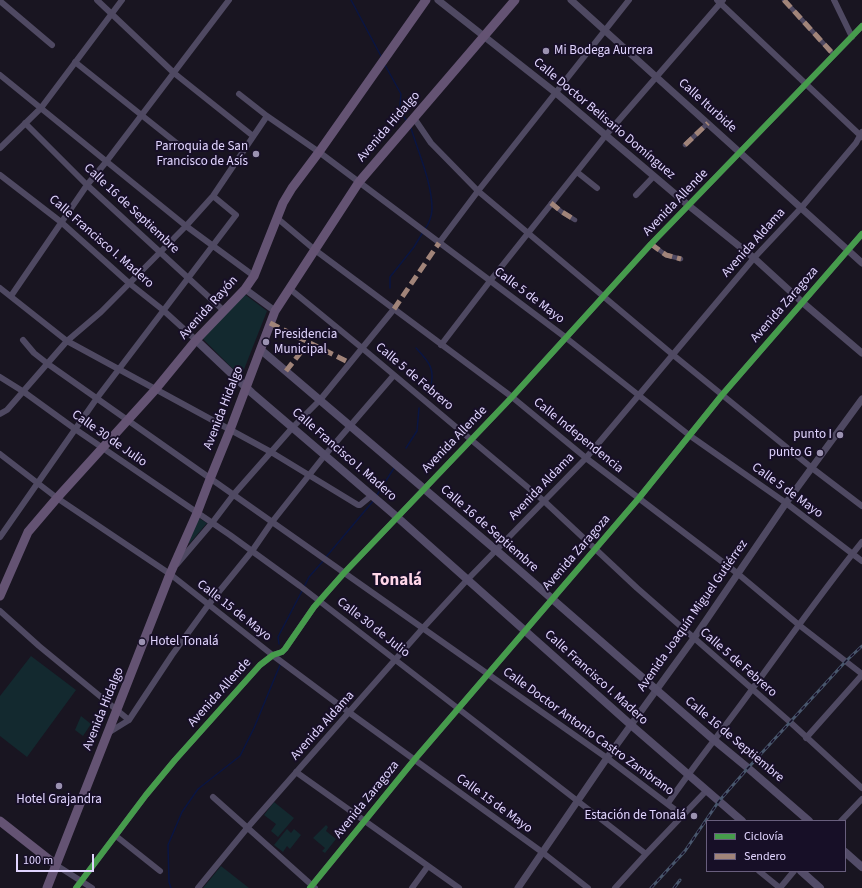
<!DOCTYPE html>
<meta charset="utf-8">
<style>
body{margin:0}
#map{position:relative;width:862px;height:888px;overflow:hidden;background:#191521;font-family:"Source Sans 3",sans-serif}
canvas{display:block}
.legend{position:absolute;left:706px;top:820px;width:140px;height:52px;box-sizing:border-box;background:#170f27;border:1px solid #685e7d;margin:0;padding:5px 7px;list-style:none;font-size:12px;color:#e1d5ff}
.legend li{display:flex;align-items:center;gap:8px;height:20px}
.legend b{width:20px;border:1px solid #685e7d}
.scale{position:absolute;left:16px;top:854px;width:78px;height:18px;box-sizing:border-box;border:2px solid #e1d5ff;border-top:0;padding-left:5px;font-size:12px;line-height:14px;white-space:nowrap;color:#e1d5ff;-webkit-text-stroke:3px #170f27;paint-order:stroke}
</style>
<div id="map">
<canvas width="862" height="888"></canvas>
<ul class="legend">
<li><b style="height:5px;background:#469c4c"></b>Ciclovía</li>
<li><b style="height:5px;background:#a18479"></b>Sendero</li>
</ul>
<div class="scale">100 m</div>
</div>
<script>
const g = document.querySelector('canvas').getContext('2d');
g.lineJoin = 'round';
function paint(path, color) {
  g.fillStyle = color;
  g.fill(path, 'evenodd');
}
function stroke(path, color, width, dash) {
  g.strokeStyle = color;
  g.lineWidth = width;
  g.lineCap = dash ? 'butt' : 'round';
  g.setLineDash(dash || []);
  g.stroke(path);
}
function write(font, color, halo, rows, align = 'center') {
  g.font = font + ' "Source Sans 3",sans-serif';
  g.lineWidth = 4;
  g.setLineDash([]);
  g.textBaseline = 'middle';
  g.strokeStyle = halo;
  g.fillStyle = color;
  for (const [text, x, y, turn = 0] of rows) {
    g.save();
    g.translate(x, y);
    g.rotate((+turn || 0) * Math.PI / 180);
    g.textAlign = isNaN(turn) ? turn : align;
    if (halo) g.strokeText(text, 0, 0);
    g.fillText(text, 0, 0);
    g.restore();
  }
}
paint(new Path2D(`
 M243,293l24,18 -26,66 -39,-39z
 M197,517l10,6 -17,20 -2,-1z
 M31,656l45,34 -49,67 -27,-21v-40z
 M81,716l10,8 -8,12 -8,-6z
 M274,802l20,16 -16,19 -7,-6 5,-7 -12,-9z
 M326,825l2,2 -2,4 10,8 -11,14 -3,-2 3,-3 -12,-10z
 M287,829l4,4 3,-4 7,6 -11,14 -3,-3 -4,6 -9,-7z
 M221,866l28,22h-46z`), '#13292f');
stroke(new Path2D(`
 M351,0l31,58
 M385,65l16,29 -1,10 1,9 6,8
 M411,128c7,24 21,54 21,81 0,6 -3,15 -7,20
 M390,288v-11l24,-30 9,-15
 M416,348c13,14 20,21 14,41
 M406,448l11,-17 2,-23
 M377,495l17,-27
 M326,557l48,-57
 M304,587l5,-10 15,-17
 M279,644l-1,-7 24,-46
 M171,888l-2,-6 -1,-37 14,-33 16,-23 42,-33 14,-28 26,-63`), '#0a1542', 1.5);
stroke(new Path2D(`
 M784,0l50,55
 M685,145l23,-22
 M551,203l11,9 13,8
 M651,244l15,11 15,4`), '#4f4962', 4.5);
stroke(new Path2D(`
 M97,0l77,73 79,63
 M717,0l145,137
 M834,0l18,37
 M0,1l52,44
 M75,62l104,83
 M0,75l186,151 68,50
 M239,94l28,22 52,36 246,185 124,98 97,68 76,58
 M414,118l17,25 47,48 194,163 140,114 50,38
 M25,123l62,62 136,125
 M0,148l41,-40 81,-108
 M577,172l20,16
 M0,175l61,47 68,61 34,27 33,30
 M636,195l18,-19
 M277,218l38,32 197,147 74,61 151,115 62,52 63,49
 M439,243l39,-52 151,-191
 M0,288l67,53 204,111 87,53h2l11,-9
 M290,289l72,59 182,153 93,87 153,134 72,66
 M11,296l76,-111 19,-23 123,-162
 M23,340l11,13 14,11 559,394 75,57
 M441,345l49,-64 116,-146 117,-135
 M0,377l24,15 51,37 155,106 70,51 346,268
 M0,414l7,-4 60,-69 34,-29 85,-86 27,-30 54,-80
 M0,454l57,44 113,76 105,83 75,56 192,139 46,36
 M0,537l97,-139 139,-183 -23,-19
 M177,564l35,-41 22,-29 59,-67 27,-27 74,-91
 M0,611l39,35 90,74
 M108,733l21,-13 43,-65 37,-51 43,-53 20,-29 53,-67 69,-80
 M806,738l56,-63
 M296,772l163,116
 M213,797l102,91
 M668,803c27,-39 57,-76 85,-115 36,-49 71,-99 109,-146
 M841,821l21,-22
 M116,836l44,35
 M56,865l36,23
 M759,871l21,17
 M76,888l70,-93 29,-35 85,-95 13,-10 9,-3 3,-3 29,-42 30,-34 168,-176 139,-153 211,-218
 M198,888l50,-61 175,-199 44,-48 119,-122 168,-200 47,-50 55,-65 6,-11
 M310,888l105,-129 224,-261 83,-103 140,-161
 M412,888l16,-22
 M615,888l31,-34 60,-63
 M780,888l14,-17`), '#4f4962', 6);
stroke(new Path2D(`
 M438,0l118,93 132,112 66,53 48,44 60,51
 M571,0l291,263
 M245,289l30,22
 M518,888l89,-130 87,-120 92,-135 76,-104`), '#4f4962', 7);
stroke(new Path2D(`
 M196,340l56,53 145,124 234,208 111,96
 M261,350l235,200 218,190 34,28 61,53
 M845,852l17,15
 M801,871l19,17`), '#534c68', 8);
stroke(new Path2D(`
 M0,596l28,-64 29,-34 98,-108 41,-50 49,-51 9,-13 29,-73 9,-15 27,-36 107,-152
 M0,821l56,44
 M47,888l123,-314 27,-61 13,-34 20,-49 45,-119 84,-129 156,-182`), '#645373', 9);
const rail = new Path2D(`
 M651,888l34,-37 34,-50 29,-33 98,-107 16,-15
 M674,888l6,-8`);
stroke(rail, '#48566c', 3);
stroke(rail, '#170f27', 1.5, [4.5]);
stroke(new Path2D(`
 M784,0l50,55
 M685,145l23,-22
 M551,203l11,9 13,8
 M651,244l15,11 15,4
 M394,309l45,-66
 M270,323l80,40
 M286,371l15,-19`), '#a18479', 5, [10, 5]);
stroke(new Path2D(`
 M76,888l70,-93 29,-35 85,-95 13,-10 9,-3 3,-3 29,-42 30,-34 168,-176 139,-153 211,-218
 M310,888l105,-129 224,-261 83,-103 140,-161`), '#469c4c', 6);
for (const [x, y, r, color] of [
 [546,51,4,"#9b92b1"],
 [256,154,4,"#9b92b1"],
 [266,342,4,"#9b92b1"],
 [840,435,4,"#9b92b1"],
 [820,453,4,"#9b92b1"],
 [142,642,4,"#9b92b1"],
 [59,786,4,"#9b92b1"],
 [694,816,4,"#9b92b1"]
]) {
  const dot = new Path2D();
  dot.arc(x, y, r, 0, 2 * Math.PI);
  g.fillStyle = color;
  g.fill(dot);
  stroke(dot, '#170f27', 1.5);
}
write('13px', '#e1d5ff', '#170f27', [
 ["Mi Bodega Aurrera",554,51,"left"],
 ["Parroquia de San",248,147],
 ["Francisco de Asís",248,162],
 ["Presidencia",274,335,"left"],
 ["Municipal",274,350,"left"],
 ["punto I",832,435],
 ["punto G",812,453],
 ["Hotel Tonalá",150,642,"left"],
 ["Hotel Grajandra",59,800,"center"],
 ["Estación de Tonalá",686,816]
], 'right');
write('13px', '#e1d5ff', '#170f27', [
 ["Calle Iturbide",707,106,42],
 ["Calle Doctor Belisario Domínguez",604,119,40],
 ["Avenida Hidalgo",389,127,-49],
 ["Avenida Allende",676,203,-46],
 ["Calle 16 de Septiembre",131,209,43],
 ["Calle Francisco I. Madero",101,242,41],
 ["Avenida Aldama",754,243,-48],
 ["Calle 5 de Mayo",529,296,37],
 ["Avenida Zaragoza",785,305,-49],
 ["Avenida Rayón",209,308,-48],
 ["Calle 5 de Febrero",414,377,40],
 ["Avenida Hidalgo",224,408,-69],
 ["Calle Independencia",578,436,39],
 ["Calle 30 de Julio",109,439,35],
 ["Avenida Allende",455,440,-46],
 ["Calle Francisco I. Madero",344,455,41],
 ["Avenida Aldama",542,487,-46],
 ["Calle 5 de Mayo",787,491,36],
 ["Calle 16 de Septiembre",489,529,41],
 ["Avenida Zaragoza",577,553,-49],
 ["Calle 15 de Mayo",234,611,38],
 ["Avenida Joaquín Miguel Gutiérrez",693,616,-55],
 ["Calle 30 de Julio",373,628,38],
 ["Calle 5 de Febrero",738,663,41],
 ["Calle Francisco I. Madero",596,678,42],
 ["Avenida Allende",220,693,-48],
 ["Avenida Hidalgo",104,709,-68],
 ["Avenida Aldama",323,726,-48],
 ["Calle Doctor Antonio Castro Zambrano",588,732,36],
 ["Calle 16 de Septiembre",734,740,40],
 ["Avenida Zaragoza",367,800,-51],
 ["Calle 15 de Mayo",494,804,36]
]);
write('bold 17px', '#ffd7e9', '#170f27', [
 ["Tonalá",397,581]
]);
</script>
